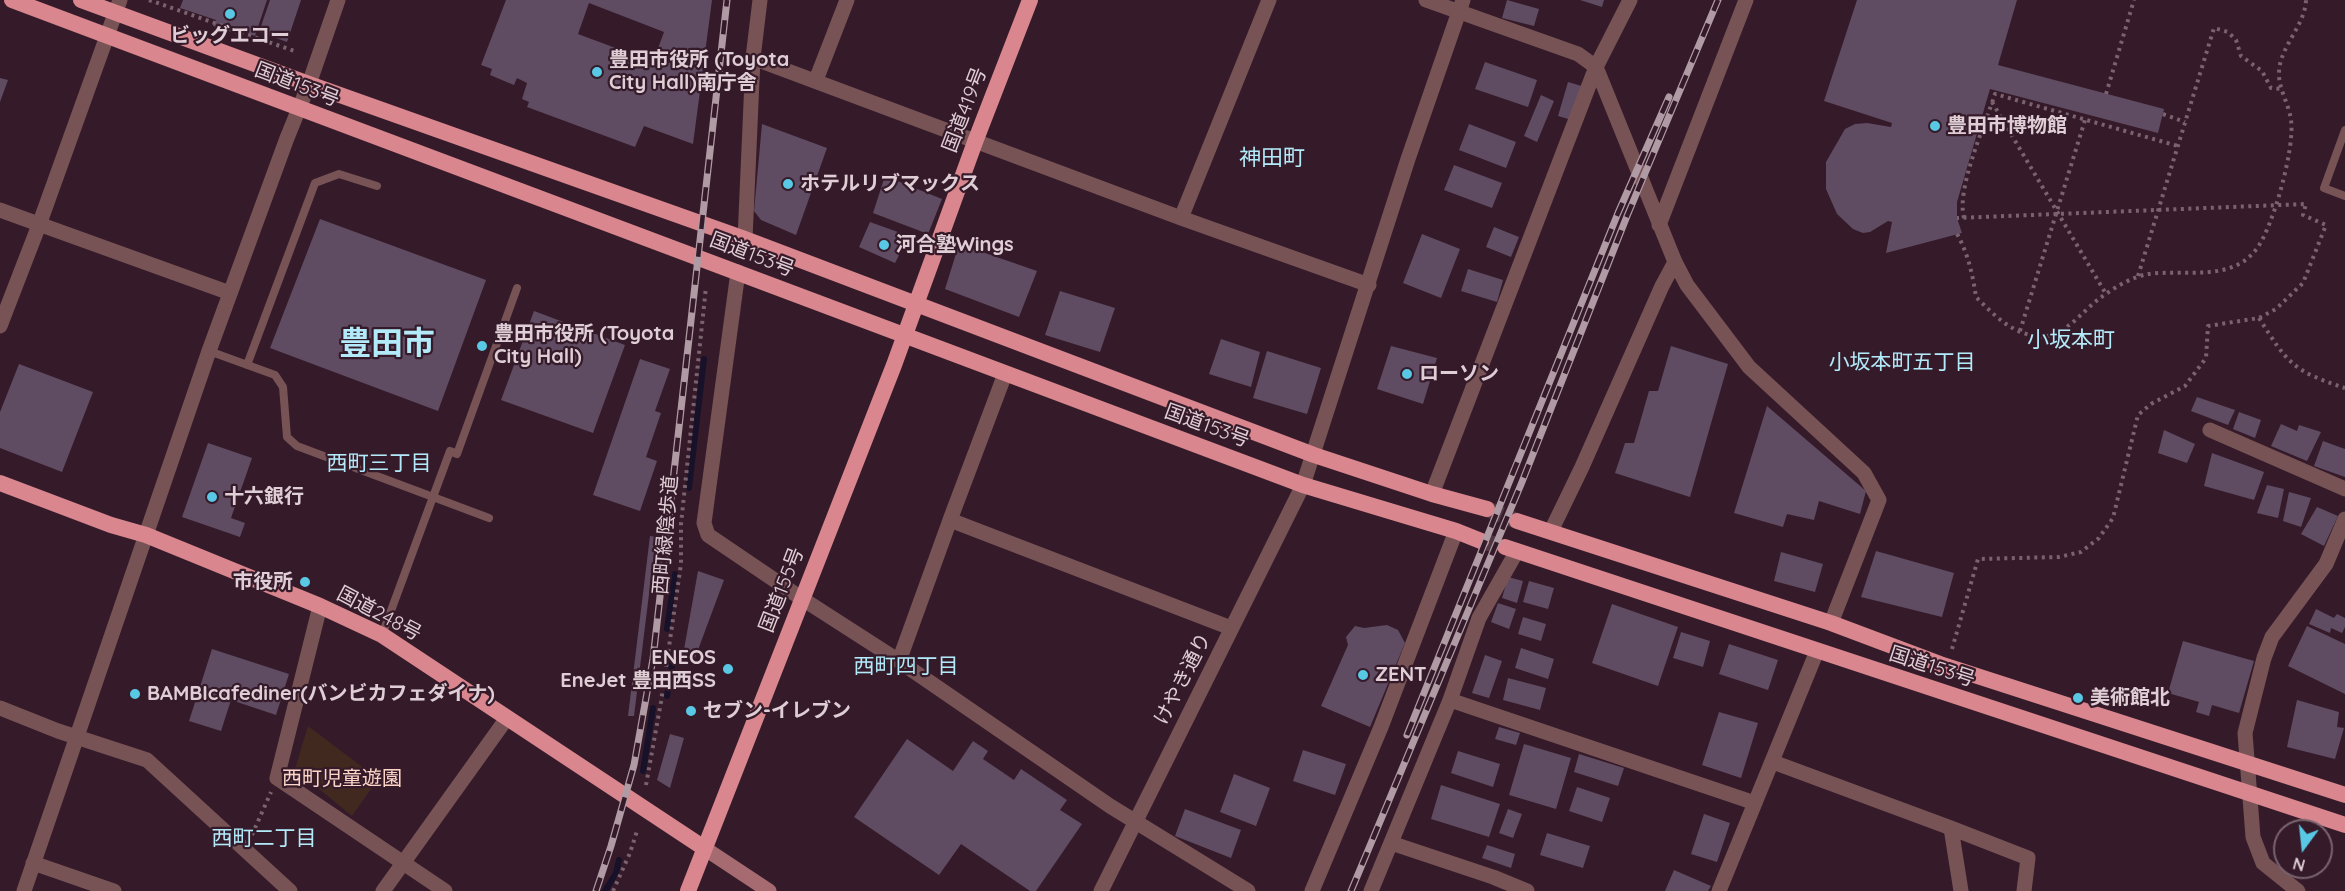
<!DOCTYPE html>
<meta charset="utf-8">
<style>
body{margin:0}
#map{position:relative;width:2345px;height:891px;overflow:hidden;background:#351b29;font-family:Quicksand,sans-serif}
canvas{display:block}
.north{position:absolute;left:2273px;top:819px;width:60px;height:60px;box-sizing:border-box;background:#351b29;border:2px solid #79636e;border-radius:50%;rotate:195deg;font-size:16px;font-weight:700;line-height:24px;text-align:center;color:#e0ced6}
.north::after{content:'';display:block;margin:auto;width:21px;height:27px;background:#59c8e4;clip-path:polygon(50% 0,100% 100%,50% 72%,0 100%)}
</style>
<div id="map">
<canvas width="2345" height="891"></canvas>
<div class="north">N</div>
</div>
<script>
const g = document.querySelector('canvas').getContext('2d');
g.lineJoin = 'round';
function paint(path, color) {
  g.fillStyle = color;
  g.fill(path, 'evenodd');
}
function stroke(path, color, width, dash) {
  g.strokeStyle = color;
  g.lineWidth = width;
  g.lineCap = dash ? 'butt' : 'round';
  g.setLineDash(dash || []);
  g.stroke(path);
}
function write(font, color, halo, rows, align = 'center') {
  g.font = font + ' Quicksand,"Noto Sans JP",sans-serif';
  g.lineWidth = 4.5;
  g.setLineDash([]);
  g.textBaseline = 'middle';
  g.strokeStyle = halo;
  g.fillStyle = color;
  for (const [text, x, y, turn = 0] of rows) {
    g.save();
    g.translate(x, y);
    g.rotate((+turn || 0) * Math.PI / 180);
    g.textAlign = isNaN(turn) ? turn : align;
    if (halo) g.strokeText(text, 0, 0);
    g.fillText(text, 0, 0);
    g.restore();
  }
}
paint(new Path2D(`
 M308,726l70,53 -26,37 -57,-47z`), '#422920');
stroke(new Path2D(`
 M689,488l15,-129
 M667,629l8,-55
 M667,696l7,-43
 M643,771l10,-63
 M605,891l11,-18 3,-13`), '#18112a', 6);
paint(new Path2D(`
 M183,0h84l-12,36 -14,-5 -1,4 -27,-9 3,-6 -36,-12z
 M270,0h31l-14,42 -28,-10z
 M506,0h206l-19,144 -49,-18 -9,21 -108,-40 2,-5 -7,-3 5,-16 -10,-5 -3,7 -5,-2 -19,-8 2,-6 -11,-4zM589,3l75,29 -11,30 -75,-28z
 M1507,0l32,9 -5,17 -32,-8z
 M1580,0h24l-2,7z
 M1857,0h160l-19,65 166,44 -6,24 -168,-44 -33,113v16l5,15 -76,20 6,-31 -4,-1 -18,11 -7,1 -10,-4 -16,-15 -11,-25v-27l19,-33 10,-5 12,-1 24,4 1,-4 -68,-22z
 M1485,62l52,18 -9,27 -53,-18z
 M0,78l8,2 -8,22z
 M1568,82l17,5 -10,34 -17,-5z
 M1541,95l13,6 -17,41 -13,-6z
 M762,124l65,24 -31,87 -35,-15 -7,-9z
 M1469,124l47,18 -10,26 -47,-18z
 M1454,165l48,18 -10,25 -48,-18z
 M885,176l57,23 -14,35 -55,-21z
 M320,219l166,61 -48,131 -168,-63z
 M870,222l39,14 -14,27 -36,-16z
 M1494,227l25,10 -8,20 -25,-10z
 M1422,234l38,15 -19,49 -38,-15z
 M959,244l78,27 -18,46 -74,-28z
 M1468,269l35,11 -6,22 -36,-11z
 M1060,291l55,17 -15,44 -55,-17z
 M534,311l91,34 -32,88 -92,-33z
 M1221,339l39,13 -9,35 -42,-13z
 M1391,346l46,12 -14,46 -46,-15z
 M1671,346l57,18 -38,133 -75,-24 10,-30h9l15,-52h9z
 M1267,351l54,17 -14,46 -54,-16z
 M640,359l30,10 -15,42 6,2 -15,44 11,4 -17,50 -47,-16z
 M19,364l74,28 -31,80 -62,-24v-36z
 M2197,397l38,13 -7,15 -37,-14z
 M1767,406l99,85 -6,23 -41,-13 -5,19 -27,-6 -4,13 -49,-14z
 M2239,412l22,8 -6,18 -22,-9z
 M2281,424l16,7 2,-6 22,7 -14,29 -36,-15z
 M2164,430l31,14 -8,19 -29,-10z
 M2323,441l22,8v28l-31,-11z
 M208,443l44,15 -21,60 14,5 -5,14 -58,-20z
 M2212,453l52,19 -10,28 -50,-14z
 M2267,485l17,4 -6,29 -21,-5z
 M2289,492l22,6 -10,29 -18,-6z
 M2317,507l21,9 -14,30 -23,-12z
 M650,536l6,1 -22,179h-6z
 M1876,551l78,22 -12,44 -81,-20z
 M1781,552l42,12 -8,28 -41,-11z
 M698,571l26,9 -29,78 -12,-3z
 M1508,577l15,4 -6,22 -15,-5z
 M1529,581l25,7 -6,21 -25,-7z
 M1498,603l18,6 -7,20 -18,-7z
 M1612,604l66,23 -20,59 -66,-23z
 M2316,609l18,9 3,-4 8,4v9l-3,6 -11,-5 -1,5 -21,-9z
 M1523,617l23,7 -5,17 -23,-7z
 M1387,625l11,5 7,13 -35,84 -49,-21 27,-61 -2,-8 9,-11 9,2z
 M2307,626l38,18v50l-57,-28z
 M1681,632l29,9 -7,26 -30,-9z
 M2183,641l71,20 -15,52 -27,-8 -3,11 -13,-4 3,-10 -31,-9z
 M1729,644l49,16 -10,30 -49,-16z
 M1521,648l33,11 -6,20 -33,-11z
 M212,649l77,25 -13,41 -45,-15 -10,31 -32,-10z
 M1485,655l17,6 -13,37 -17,-5z
 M1508,678l38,10 -6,22 -37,-10z
 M2297,700l42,12 -2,15 7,1 -9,31 -48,-12z
 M1719,712l39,11 -17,55 -39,-13z
 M1499,727l21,6 -4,12 -21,-6z
 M670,734l14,4 -14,50 -13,-8z
 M907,739l46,32 20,-30 15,10 -5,8 31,21 7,-11 46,31 -7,10 22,14 -46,67h-6l-69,-47 -22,31 -85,-58z
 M1524,744l47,14 -15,51 -47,-14z
 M1303,750l43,14 -11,31 -42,-14z
 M1458,751l42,13 -7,23 -42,-14z
 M1579,754l45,14 -6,18 -44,-14z
 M1234,774l36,14 -14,38 -36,-14z
 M1441,785l59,19 -11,33 -58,-18z
 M1577,787l33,11 -8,24 -33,-11z
 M1185,809l56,21 -10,28 -56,-22z
 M1508,809l14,5 -9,24 -14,-5z
 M1704,814l26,9 -13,39 -26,-8z
 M1547,833l43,13 -7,22 -43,-13z
 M1487,845l28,9 -4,14 -29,-10z
 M1674,870l37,16 -3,5h-43z`), '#5f4b62');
stroke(new Path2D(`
 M1487,509l30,12
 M1481,541l24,6`), '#4f3643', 16, [16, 8]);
stroke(new Path2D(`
 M149,0l148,52
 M2106,94l28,-94
 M1992,102l114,192
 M2163,114l22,8
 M1964,218c-8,-29 21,-93 31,-124l183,52
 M1957,234c11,19 16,42 19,63 17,17 34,35 59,39 27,5 46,-24 65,-38 14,-10 31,-21 48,-24 38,-5 85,9 110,-27 16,-24 37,-99 33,-127 -2,-16 -13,-32 -12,-48 1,-26 26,-46 27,-72
 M2138,276l76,-248 14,4 8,8 5,16 21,15 9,17 12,1
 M2259,318c29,46 34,53 86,70
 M2020,331l65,-211
 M1952,649l26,-90 81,-2 22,-5 18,-14 14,-20 25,-103 13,-11 34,-18 21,-28 2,-32 51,-8 17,-9 27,-26 23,-58 -23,-10 3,-11 -349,14
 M646,785l15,-83 20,-138v-40l25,-237
 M252,835l19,-43
 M613,891l17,-38 7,-22`), '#7a636f', 4, [3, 4.5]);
stroke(new Path2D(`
 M2345,130l-21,58 21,8
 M209,351l66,24 8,12 4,50 10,9 192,72
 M247,365l68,-182 24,-9 38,12
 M382,635l68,-184 7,3 60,-166`), '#775355', 8);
stroke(new Path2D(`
 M1426,0l152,54 18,13 79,195 12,23 62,82 115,106 15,27 -48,123
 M753,58l428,160 188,67
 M816,80l31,-80
 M0,210l230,83
 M1181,218l88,-218
 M1659,225l87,-225
 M745,239l8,-181 7,-58
 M738,272l-34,251 4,12 93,63 98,63 211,145 138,85
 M0,326l39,-101 81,-225
 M2210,430l135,59
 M1432,494l164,-427 34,-67
 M950,520l55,-146
 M1551,531l31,-64 80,-181 13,-24
 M320,606l-43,172 168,113
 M899,661l51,-141 281,108
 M1450,700l305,103
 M0,708l58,23 89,29 143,131
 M1773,762l178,66 77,30 -4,33
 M1951,828l10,63
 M1391,843l102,34 34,14
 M1312,891l69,-164 75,-196
 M1371,891l79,-191 29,-82 38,-67
 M1719,891l98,-240
 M2298,891l-35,-28 -10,-26 -8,-104 19,-75 8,-21 54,-73 19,-45`), '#775355', 15);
stroke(new Path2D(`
 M33,863l81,28
 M24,891l185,-540 78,-213 22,-54 29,-84
 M383,891l124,-173
 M1101,891l202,-406 105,-326 55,-159`), '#775355', 15);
stroke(new Path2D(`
 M704,848l65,43`), '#a56b70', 15);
stroke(new Path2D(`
 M12,0l1291,485 153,46 25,10
 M81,0l228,84 436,155 569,216 118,39 55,15
 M0,483l111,42 35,10 174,71 62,29 322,213
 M1517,521l314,102 109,41 405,131
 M1505,547l840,278
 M688,891l206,-526 81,-223 55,-142`), '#d9868e', 16);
const rail = new Path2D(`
 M1407,735l211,-522 51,-116
 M596,891l15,-45 23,-81 19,-106 74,-659
 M1351,891l171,-409 105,-266 91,-216`);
stroke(rail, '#b09ba5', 7);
stroke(rail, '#351b29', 4.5, [14]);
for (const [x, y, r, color] of [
 [230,14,6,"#59c8e4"],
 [597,72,6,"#59c8e4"],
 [1935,126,6,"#59c8e4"],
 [788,184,6,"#59c8e4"],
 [884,245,6,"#59c8e4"],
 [482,346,6,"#59c8e4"],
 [1407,374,6,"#59c8e4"],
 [212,497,6,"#59c8e4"],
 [305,582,6,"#59c8e4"],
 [728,669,6,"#59c8e4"],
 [1363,675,6,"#59c8e4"],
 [135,694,6,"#59c8e4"],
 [2078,698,6,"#59c8e4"],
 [691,711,6,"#59c8e4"]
]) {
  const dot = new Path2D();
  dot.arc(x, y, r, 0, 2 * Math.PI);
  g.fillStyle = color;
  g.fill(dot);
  stroke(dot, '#351b29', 2);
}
write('bold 20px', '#e0ced6', '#351b29', [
 ["ビッグエコー",230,36,"center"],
 ["豊田市役所 (Toyota",609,60],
 ["City Hall)南庁舎",609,83],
 ["豊田市博物館",1947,126],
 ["ホテルリブマックス",800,184],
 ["河合塾Wings",896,245],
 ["豊田市役所 (Toyota",494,334],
 ["City Hall)",494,357],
 ["ローソン",1419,374],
 ["十六銀行",224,497],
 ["市役所",293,582,"right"],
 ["ENEOS",716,658,"right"],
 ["EneJet 豊田西SS",716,681,"right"],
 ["ZENT",1375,675],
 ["BAMBIcafediner(バンビカフェダイナ)",147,694],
 ["美術館北",2090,698],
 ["セブン-イレブン",703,711]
], 'left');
write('20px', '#e0ced6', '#351b29', [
 ["国道153号",297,85,21],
 ["国道419号",965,110,-69],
 ["国道153号",752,255,21],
 ["国道153号",1207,426,20],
 ["西町緑陰歩道",666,535,-85],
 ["国道155号",782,590,-69],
 ["国道248号",379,614,28],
 ["国道153号",1932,667,18],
 ["けやき通り",1183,679,-63]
]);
write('20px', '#fcd5c8', '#351b29', [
 ["西町児童遊園",342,779]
]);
write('21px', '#b3eaf9', '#351b29', [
 ["小坂本町五丁目",1902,363],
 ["西町三丁目",379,464],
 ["西町四丁目",906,667],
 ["西町二丁目",264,839]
]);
write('22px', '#b3eaf9', '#351b29', [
 ["神田町",1272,158],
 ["小坂本町",2071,340]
]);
write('bold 32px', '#b3eaf9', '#351b29', [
 ["豊田市",387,344]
]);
</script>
